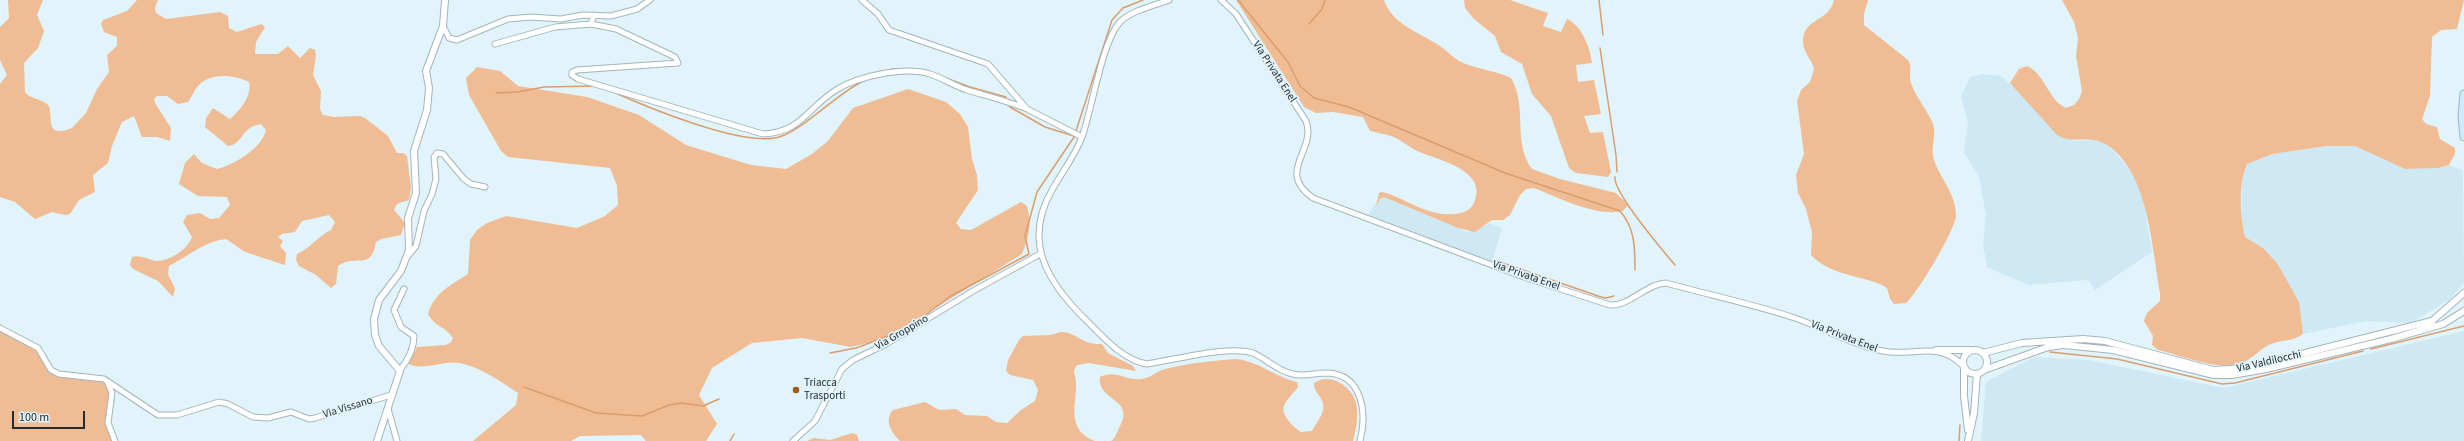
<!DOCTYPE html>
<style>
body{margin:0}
#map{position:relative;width:2464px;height:441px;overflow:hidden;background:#e1f4fb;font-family:"Source Sans 3",sans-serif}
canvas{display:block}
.scale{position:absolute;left:12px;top:411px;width:73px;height:18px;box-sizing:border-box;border:2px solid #252c2e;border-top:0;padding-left:5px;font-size:12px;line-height:14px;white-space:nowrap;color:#252c2e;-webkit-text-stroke:3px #e1f4fb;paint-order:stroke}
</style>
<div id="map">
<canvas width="2464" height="441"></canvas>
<div class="scale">100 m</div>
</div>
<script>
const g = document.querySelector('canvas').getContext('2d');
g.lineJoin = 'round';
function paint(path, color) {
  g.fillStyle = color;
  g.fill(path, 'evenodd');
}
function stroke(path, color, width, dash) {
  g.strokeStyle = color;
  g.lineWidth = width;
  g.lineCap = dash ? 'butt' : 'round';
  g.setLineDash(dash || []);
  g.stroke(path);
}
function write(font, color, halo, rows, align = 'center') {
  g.font = font + ' "Source Sans 3",sans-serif';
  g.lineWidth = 3.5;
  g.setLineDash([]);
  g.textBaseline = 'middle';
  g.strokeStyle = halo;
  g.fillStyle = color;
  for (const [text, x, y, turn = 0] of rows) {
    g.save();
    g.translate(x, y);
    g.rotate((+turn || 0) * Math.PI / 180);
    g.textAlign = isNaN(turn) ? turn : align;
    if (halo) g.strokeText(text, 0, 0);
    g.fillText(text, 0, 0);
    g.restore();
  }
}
paint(new Path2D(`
 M1982,74l19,2 73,65 18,-1 9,2 13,9 19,23 10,25 9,53 -57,38 -7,-10 -60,5 -41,-18 -4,-23 3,-29 -7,-38 -15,-25 4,-29 -7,-27 9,-19z
 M2326,146h29l50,23 33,-1 11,-3 14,5 1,113 -14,16 -39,24 -45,-2 -63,13 -4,-32 -36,-54 -18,-11 -4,-13 1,-50 5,-10 25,-10z
 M1384,197l83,35 19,-6 3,-3 13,5 -10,34 -125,-44 7,-13z
 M2464,331v110h-483l5,-59 48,-25 55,3 135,28z`), '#cee9f3');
paint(new Path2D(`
 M8,0h35l-6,15 7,16 -6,17 -14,15 1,29c6,8 17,6 24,14 4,13 -4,33 23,22l14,-15 11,-24 12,-17 -2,-17 10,-9v-9l-13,-5 -3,-8 2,-4 24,-9 10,-11h21l-3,8 1,5 10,6 54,-7 8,4 1,12 8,4 24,-8 4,3 -9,15 -1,12h23l10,-8 12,12 10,-10 5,2 1,6 -3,19 8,16 -1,18 3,6 11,2 26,-1 5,2 23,18 9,17h6l4,3 4,32 -2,12 -12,4 -3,6 11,13 -4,12 -20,4 -5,3c-5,30 -20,11 -38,24l-2,18 -5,4 -15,-13 -17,-9 -3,-6 1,-6c14,-6 21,-18 34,-24l4,-8 -6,-7 -27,6 -7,11 -13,2 -4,3 5,4 -3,5 6,7 -1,12 -40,-13 -19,-13c-23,3 -37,17 -57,27l-1,8 7,15 -2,8 -15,-16 -25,-12 -3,-4 2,-8c9,-3 16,3 25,4 13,0 31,-12 35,-24l-9,-15 4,-7 13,-2 10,6 9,-1 11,-13 -3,-8 -29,-1 -19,-12 6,-21 9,-9 8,9 15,6c17,-4 45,-21 49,-39l-5,-6c-21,3 -17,20 -33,22l-23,-19 1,-9 7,-10 17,11c10,-9 22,-22 19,-37 -15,-7 -38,-10 -51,4 -4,4 -6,11 -10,16l-10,2 -11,-8h-10l-3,3 1,4 16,25 -1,13 -13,-4h-15l-8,-21 -12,6 -10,24 -4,17 -15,12 2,17 -16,8 -9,14 -5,1 -13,-3 -17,7 -20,-17 -15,-5v-113l7,-9 -7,-15v-33l9,-9z
 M1236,0h148c8,24 34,32 53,44 8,5 14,12 22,17 16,8 35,9 52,17 17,28 1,65 21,91l28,10 56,14 12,12 -5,6c-28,6 -63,-13 -89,-23l-8,1 -6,6 -10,20 -7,5h-11l-17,12 -17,-4 -74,-31 -4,2 -4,7 3,-13 3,-1c21,5 40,21 63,22 10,1 24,0 29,-11 15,-33 -36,-43 -57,-52 -8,-4 -15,-10 -23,-14 -8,-3 -16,-4 -24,-6l-7,-14 -30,-5 -17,1 -12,-6z
 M1464,0h46l38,13 -5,13 18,6 6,-13c15,7 23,28 25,44l-16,2 2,17 16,-2 7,34 -17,2 6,17 13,-1 8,40 -3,5 -32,-4 -7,-5 -18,-52 -19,-22 -10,-30 -21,-12 -6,-16 -21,-17 -9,-11z
 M1834,0h34l-4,14v11l44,35c5,8 0,15 3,23 5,15 16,26 22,41 4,11 -3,24 1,36 7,20 22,34 22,56 -1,14 -39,78 -50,87l-12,1 -4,-5 -3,-11 -5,-3c-25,-11 -51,-9 -71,-30l1,-23 -6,-23 -8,-16 -2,-18 8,-21 -7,-53 4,-11 9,-8 4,-13c-2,-9 -10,-16 -11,-26 -1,-26 25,-19 31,-43z
 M2062,0h402l-7,29 -16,1 -9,7 -2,59 -8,23 4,5 11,3 3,12 15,9v6l-6,11 -11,3 -33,1 -50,-23h-29l-54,8 -25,10c-9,20 -7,52 -2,73l18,11 14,15 22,39 4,32c-10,7 -19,6 -29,9 -12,3 -21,16 -32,20 -22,9 -61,-8 -84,-13l-6,-5 1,-9 -9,-15 3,-8 13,-12v-8c-8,-45 -12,-130 -59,-151 -15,-6 -29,2 -44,-7l-47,-52 9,-14 8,-3c19,9 21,34 39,42l8,-3 5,-6 3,-8 -6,-35 2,-18 -4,-16z
 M477,67l23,4 18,15 69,11 52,18 47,30 65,20 35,4 26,-15 16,-13 25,-33 55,-19 38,13 14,12 8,13 4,32 5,16 1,15 -22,33 5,6 10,1 50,-28 6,4c5,19 2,31 -5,48l-135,84 -36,9 -49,-9 -50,5 -40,25 -13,27 18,29 -11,17h-60l-5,-6 -61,1 -9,5h-98l43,-36 2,-12c-18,-12 -36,-25 -58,-30 -16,-3 -36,8 -52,1l9,-17 29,-2 5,-3 2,-4c-8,-12 -18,-11 -25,-24 6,-21 23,-29 40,-40l2,-34 7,-10 10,-7 19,-7 71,12 28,-12 13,-11 -1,-19 -7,-18 -102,-11 -7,-6 -32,-56 -3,-17z
 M0,328l38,20 17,24 49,7 7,11 -3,33 7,18h-115z
 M1061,332c16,0 20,13 41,12l6,9 25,13 3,5 -47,-8 -12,2 -3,5c0,4 2,8 2,12 1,22 -11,48 19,59h-195c-9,-9 -16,-20 -7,-31l32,-8 14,8 17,-1 9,6 22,1 9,6 11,1 14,-13 14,-9 3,-11 -5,-10 -23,-5 -4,-4 2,-11 11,-20 4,-4 27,-1z
 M1236,359c22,2 39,18 61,23l1,5c-4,6 -12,12 -14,19 -4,8 10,22 17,26l11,-1c6,-11 17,-22 8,-34 -4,-6 -6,-8 -6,-14 15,-11 38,3 42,20 3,13 0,26 -3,38h-242c4,-2 6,-9 8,-13 18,-30 -22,-26 -19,-51 15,-8 26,4 42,2 8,-1 15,-8 23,-10 23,-6 47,-8 71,-10z
 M852,433l5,2 2,6h-52l7,-3 16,2z`), '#efbc93');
stroke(new Path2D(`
 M1238,0l50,62 12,24 14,12 35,9 156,66 115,38c15,17 15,36 15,59
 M1599,0l4,35
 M1309,24l13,-15 3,-9
 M1600,48l16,107 1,17
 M881,72l12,-3h12
 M932,73l38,14 36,10v2
 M609,90c35,16 139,60 173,46 27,-11 54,-42 83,-56
 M496,93l22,-1 26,-5 52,-1
 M1007,103l3,4 35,20 29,9
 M1615,177c-2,15 49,75 60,88
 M1494,260l107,37 5,1 8,-2
 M908,328l43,-32 78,-42 -4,-18 12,-44 37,-55 38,-117 11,-12 20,-8
 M2371,349l93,-23
 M2050,352l67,7 105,25 13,-1 128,-32
 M830,353l26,-5 48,-18
 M524,387l72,26 46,3 27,-11 12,-2 22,3 16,-7
 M730,441l4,-7
 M1959,441l1,-16`), '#da9e6e', 1.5);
const minor = new Path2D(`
 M862,0l16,14 11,16 99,34 39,45 55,28
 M1169,0c-15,6 -37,10 -49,22 -18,19 -28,88 -38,115 -7,19 -20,35 -30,53 -30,52 -4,93 34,130 17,17 37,40 61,44 27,-4 81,-19 106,-11 14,6 24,18 40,21 11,3 22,-1 34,-1 36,1 40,41 33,68
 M1221,0l15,14 70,107c11,30 -31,50 7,77l211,79 86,28c20,1 36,-21 56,-22 43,12 87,21 129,35 29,10 57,27 88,33 30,6 56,-11 80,15
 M594,15l-3,9 25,5 59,28 3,6 -101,7 -5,2v3l6,4 185,55c39,-2 44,-26 73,-44 22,-14 69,-24 94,-16 13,4 24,12 37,16 20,6 41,11 60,19
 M443,26l6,12 8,2 51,-21 23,-2 30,2 22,-4 28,1 26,-7 13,-9
 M495,44l60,-17 36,-3
 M408,256l8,-10 8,-35 8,-17 4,-15 -2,-22 3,-4 6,1 21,25 7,5 14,3
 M0,328l38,20 13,22 8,4 45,5 54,36h19l42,-13 9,2 25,13 15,1 23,-6 18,7 6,-1 76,-23
 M400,370c8,-10 14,-21 14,-34l-13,-9 -7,-17 10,-21
 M107,381l5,12 -4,30 7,18
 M388,409l9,32
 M793,441l22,-20 27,-52 11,-9 33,-16 87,-53 67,-37`);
const tertiary = new Path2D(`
 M1963 362a12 12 0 1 1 24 0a12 12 0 1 1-24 0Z
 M1936,350h33
 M1983,353l39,-10 61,-4 22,2 108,29 33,-2 186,-47 32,-28
 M1964,369v27l4,34
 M1984,370l64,-23 16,-2 49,5 101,25h18l34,-6 125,-30 52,-15 21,-13
 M377,441l23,-70 -21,-25 -4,-11 -1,-16 5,-19 22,-29 8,-21 -1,-32 8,-25 -2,-42 13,-41 2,-22 -3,-17 17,-45 2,-26
 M1968,441l6,-28 3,-39`);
const secondary = new Path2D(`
 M2464,94l-2,22 2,21`);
stroke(minor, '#a3b5bc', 7);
stroke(tertiary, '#a3b5bc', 8);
stroke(secondary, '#a3b5bc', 9);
stroke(minor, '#fff', 5);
stroke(tertiary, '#fff', 6);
stroke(secondary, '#cdecf6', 7);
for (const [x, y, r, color] of [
 [796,390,4,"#995b21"]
]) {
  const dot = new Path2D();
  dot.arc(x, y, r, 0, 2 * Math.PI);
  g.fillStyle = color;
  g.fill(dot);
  stroke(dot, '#e1f4fb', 1.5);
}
write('11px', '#252c2e', '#e1f4fb', [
 ["Via Privata Enel",1274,72,57],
 ["Via Privata Enel",1526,276,19],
 ["Via Groppino",902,333,-30],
 ["Via Privata Enel",1844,337,21],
 ["Via Valdilocchi",2269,362,-13],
 ["Via Vissano",348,408,-17]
]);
write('11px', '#252c2e', '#e1f4fb', [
 ["Triacca",804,384],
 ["Trasporti",804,397]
], 'left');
</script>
